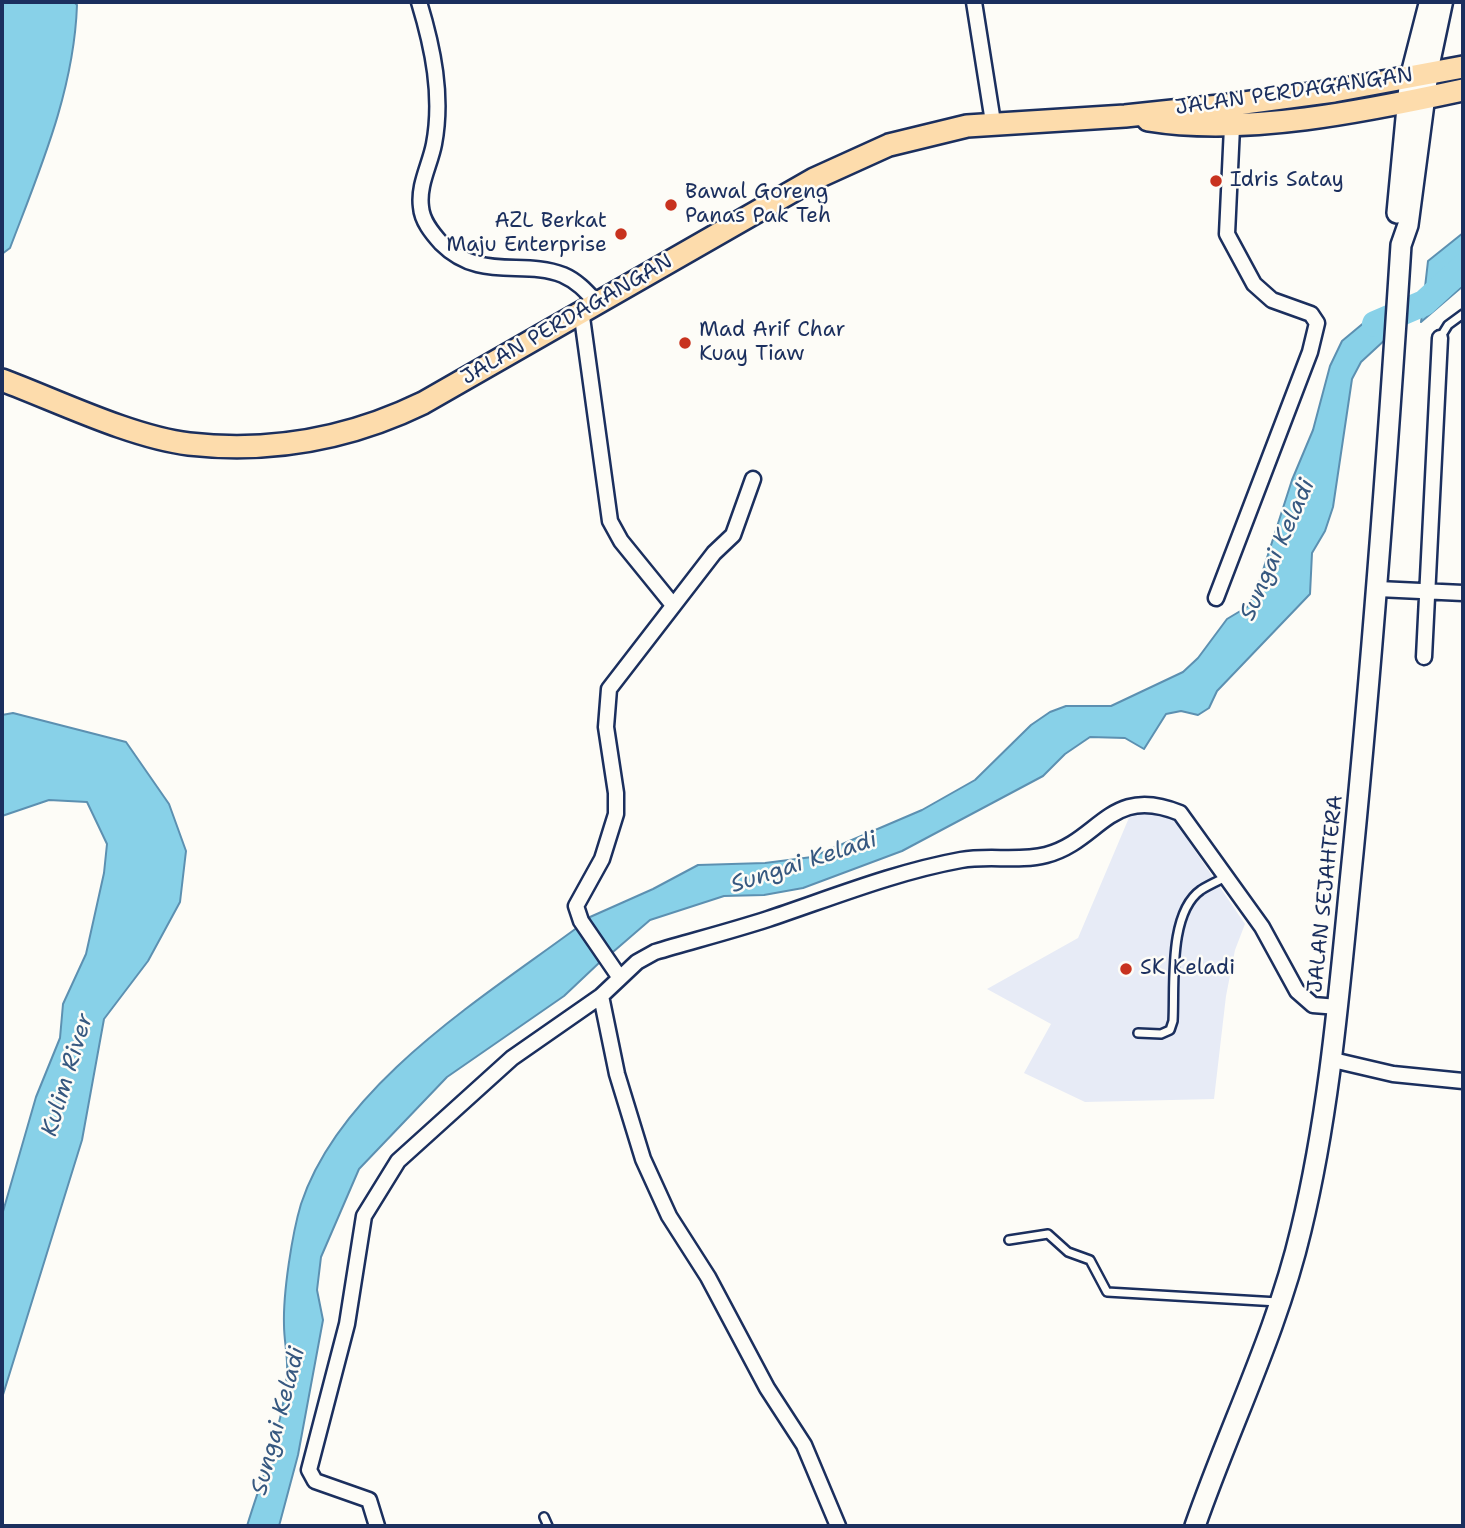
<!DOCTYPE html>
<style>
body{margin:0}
#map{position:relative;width:1465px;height:1528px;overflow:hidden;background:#fdfcf7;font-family:"Shantell Sans",sans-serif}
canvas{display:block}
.frame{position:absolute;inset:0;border:4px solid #1b2f5e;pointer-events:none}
</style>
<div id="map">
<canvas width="1465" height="1528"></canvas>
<div class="frame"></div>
</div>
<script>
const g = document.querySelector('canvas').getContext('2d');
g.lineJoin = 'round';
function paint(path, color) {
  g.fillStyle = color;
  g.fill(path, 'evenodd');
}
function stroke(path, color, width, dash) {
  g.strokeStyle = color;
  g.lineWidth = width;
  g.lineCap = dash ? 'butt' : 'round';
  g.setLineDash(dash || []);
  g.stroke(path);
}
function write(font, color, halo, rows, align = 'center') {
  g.font = font + ' "Shantell Sans",sans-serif';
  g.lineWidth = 5;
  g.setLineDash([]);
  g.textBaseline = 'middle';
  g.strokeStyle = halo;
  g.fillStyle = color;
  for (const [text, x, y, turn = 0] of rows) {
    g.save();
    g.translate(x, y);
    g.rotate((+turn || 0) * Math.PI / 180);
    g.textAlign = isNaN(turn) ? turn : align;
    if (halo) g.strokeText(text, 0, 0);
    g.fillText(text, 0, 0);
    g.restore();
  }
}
paint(new Path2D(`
 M1140,811l34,9 71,104 -10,26 -9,46 -12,103 -129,3 -61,-29 27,-49 -64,-35 91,-51 53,-125z`), '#e7ebf6');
const water = new Path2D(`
 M2,2h72l3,3c-3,86 -37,164 -67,243l-8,6z
 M1463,233v53l-42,36 7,-61z
 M1387,308v30l-26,24 -9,17 -19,128 -8,24 -13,22 -2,41 -93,97 -8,17 -11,7 -17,-4 -15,3 -22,35 -19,-11 -35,-1 -25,17 -22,22 -141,75 -99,37 -39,7 -40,1 -74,24 -44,38 -25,-37 72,-32 45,-24 67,-2 47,-6 110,-47 53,-30 56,-55 19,-13 16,-6h45l72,-34 15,-14 29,-39 20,-12 9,-15 36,-112 21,-50 17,-64 12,-25 30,-25z
 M13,713l113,29 43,62 17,47 -6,51 -32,59 -44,58 -22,121 -80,258v-183l34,-118 24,-59 3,-34 23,-50 18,-81 3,-29 -20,-42 -38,-2 -47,16v-101z
 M578,927l22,35 -36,34 -117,81 -88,92 -38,88 -4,33 6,30 -25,135 -19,71h-32c15,-49 37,-102 40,-154 1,-16 -3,-31 -3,-47 -1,-32 8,-91 17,-121 39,-119 181,-206 277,-277z`);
paint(water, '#88d1e8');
stroke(water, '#5c90b1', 2);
stroke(new Path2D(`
 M1375,324l49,-21 39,-36`), '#88d1e8', 26);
const service = new Path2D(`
 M1440,338l8,-13 15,-11
 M1138,1033l23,1 9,-4 3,-9c2,-36 -5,-108 28,-131 8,-5 17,-9 25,-13
 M1009,1240l39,-6 20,18 22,8 17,32 171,10
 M544,1517l4,9`);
const minor = new Path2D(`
 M419,2c14,46 24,94 15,142 -4,21 -16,41 -13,63 1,14 11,26 20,36 39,39 82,16 122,32 14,6 23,16 33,27
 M974,2l19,120
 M581,310l29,211 11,20 52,64
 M1378,589l85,4
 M1216,598l94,-246 7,-29 -6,-9 -39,-14 -18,-16 -27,-50 5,-107
 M1424,657l16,-319
 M620,978l-39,-57 -5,-15 26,-47 14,-45v-21l-10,-66 3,-38 105,-136 19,-18 20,-56
 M601,996l16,78 26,85 26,57 39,61 59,111 37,57 34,81
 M1333,1060l60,14 70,7
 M377,1526l-8,-26 -54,-19 -6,-11 38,-146 17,-108 34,-55 114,-103 89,-62 36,-34 18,-10c37,-11 76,-21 113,-33 63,-21 127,-47 193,-59 28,-5 58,2 85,-5 54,-14 64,-71 134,-42l82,114 35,64 16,14 25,2`);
const tertiary = new Path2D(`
 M1428,73l15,-71
 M1410,76l19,-74`);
const secondary = new Path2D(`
 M1397,213l13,-137
 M1195,1526c34,-98 82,-194 106,-296 30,-124 39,-250 52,-377 20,-202 35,-405 48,-608l7,-20 20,-152`);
const primary = new Path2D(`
 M1148,120c97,16 218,-9 315,-30
 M2,380c56,21 129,57 187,64 82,9 160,-5 234,-41l391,-224 75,-34 78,-19 158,-10 104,-11 105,-14 129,-24`);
stroke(service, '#1b2f5e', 12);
stroke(minor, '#1b2f5e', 19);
stroke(tertiary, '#1b2f5e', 23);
stroke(secondary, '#1b2f5e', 24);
stroke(primary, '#1b2f5e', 26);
stroke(service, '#fdfcf7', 7);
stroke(minor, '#fdfcf7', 14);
stroke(tertiary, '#fdfcf7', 18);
stroke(secondary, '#fdfcf7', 19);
stroke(primary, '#fddcac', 21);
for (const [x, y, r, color] of [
 [1216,181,7,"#c8321e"],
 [671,205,7,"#c8321e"],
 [621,234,7,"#c8321e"],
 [685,343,7,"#c8321e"],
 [1126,969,7,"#c8321e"]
]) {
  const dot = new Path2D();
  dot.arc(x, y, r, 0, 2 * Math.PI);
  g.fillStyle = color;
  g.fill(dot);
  stroke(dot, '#fdfcf7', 2.5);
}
write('21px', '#1b2f5e', '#fdfcf7', [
 ["JALAN PERDAGANGAN",1294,92,-8],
 ["JALAN PERDAGANGAN",567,320,-30],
 ["JALAN SEJAHTERA",1326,894,-84]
]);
write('21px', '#1b2f5e', '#fdfcf7', [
 ["Idris Satay",1230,181],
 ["Bawal Goreng",685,193],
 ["Panas Pak Teh",685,217],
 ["AZL Berkat",607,222,"right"],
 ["Maju Enterprise",607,246,"right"],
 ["Mad Arif Char",699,331],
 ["Kuay Tiaw",699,355],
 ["SK Keladi",1140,969]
], 'left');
write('italic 23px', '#365880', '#fdfcf7', [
 ["Sungai Keladi",1278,550,-66],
 ["Sungai Keladi",804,863,-18],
 ["Kulim River",68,1075,-73],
 ["Sungai Keladi",279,1421,-75]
]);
</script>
